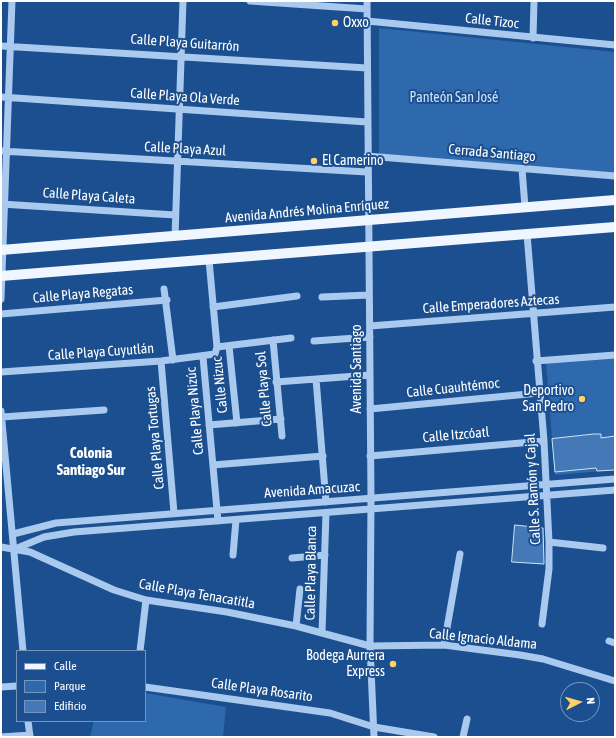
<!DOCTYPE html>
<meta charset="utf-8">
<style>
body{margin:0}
#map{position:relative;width:616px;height:738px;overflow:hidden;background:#1b4f8f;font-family:"Asap Condensed",sans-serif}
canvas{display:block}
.frame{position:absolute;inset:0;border:2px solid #fff;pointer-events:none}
.legend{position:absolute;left:16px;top:650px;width:130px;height:72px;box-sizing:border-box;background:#1b4f8f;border:1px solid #7695bc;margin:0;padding:5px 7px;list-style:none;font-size:12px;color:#fff}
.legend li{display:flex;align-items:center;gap:8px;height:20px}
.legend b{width:20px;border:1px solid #7695bc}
.north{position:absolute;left:560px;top:682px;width:40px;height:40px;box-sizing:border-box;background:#1b4f8f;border:1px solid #7695bc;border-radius:50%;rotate:84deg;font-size:11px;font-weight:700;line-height:16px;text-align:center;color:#fff}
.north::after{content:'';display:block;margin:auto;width:14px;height:18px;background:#ffd166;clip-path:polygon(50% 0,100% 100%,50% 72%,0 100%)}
</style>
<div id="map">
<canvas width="616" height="738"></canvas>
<div class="frame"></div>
<ul class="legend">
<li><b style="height:5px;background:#f0f6ff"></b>Calle</li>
<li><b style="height:11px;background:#2e69ad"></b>Parque</li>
<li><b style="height:11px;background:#4478b7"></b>Edificio</li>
</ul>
<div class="north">N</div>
</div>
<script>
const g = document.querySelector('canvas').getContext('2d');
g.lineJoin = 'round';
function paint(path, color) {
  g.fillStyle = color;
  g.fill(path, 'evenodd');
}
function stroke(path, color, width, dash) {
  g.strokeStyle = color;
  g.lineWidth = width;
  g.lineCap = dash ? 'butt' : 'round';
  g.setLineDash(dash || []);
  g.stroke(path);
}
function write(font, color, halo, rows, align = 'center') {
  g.font = font + ' "Asap Condensed",sans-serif';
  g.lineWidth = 4;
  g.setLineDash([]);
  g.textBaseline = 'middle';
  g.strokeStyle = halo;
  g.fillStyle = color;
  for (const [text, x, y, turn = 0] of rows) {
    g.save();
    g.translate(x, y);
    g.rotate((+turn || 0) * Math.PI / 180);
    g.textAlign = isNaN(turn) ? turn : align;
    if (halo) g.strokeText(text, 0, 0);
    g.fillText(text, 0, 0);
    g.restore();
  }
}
paint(new Path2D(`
 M379,28l236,24v123l-236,-20z
 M615,357v113l-60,5 -9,-112z
 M145,693l81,14 -3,30h-133l4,-16h51z`), '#2e69ad');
const building = new Path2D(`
 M594,434h7v4l14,-2v34l-18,1 -1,-3 -41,4 -3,-33z
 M515,525l28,3 1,36 -32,-2z`);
paint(building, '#4478b7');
stroke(building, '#cfe3fa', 1);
stroke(new Path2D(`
 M250,1l117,8
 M367,1l4,497 -1,148 4,91
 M367,21l248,24
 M533,38l1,-37
 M1,46l366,22
 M1,97l366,25
 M1,151l366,21
 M367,156l248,20
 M522,169l3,38
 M1,204l174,11
 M527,234l17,207 5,101v27l-7,55
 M175,237l8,-236
 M164,289l9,71
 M322,297l47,-2
 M1,299l11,-298
 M213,307l84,-11
 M1,314l166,-14
 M370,326l245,-19
 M273,340l9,96
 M314,341l56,-4
 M229,346l8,77
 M217,347l74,-9
 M203,357l15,164
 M161,361l13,152
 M536,361l79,-6
 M1,372l160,-11 54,-7 2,-7 -8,-87
 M316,379l10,123
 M276,382l94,-7
 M370,409l169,-16
 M1,411l22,240
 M2,417l102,-7
 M209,425l72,-6
 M370,456l174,-15
 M213,465l110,-9
 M13,534l43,-11 559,-44
 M549,542l54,6
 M1,547l29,5 84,38 32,10 81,12 69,14 74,20 74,-1 76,10 23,4 72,22
 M15,549l29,-12 30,-5 541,-42
 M233,555l3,-35
 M292,558l33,-3
 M296,626l4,-37
 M322,633l4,-120
 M609,641l6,2
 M444,645l16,-91
 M140,651l6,-51
 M1,687l16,-1
 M145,687l185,26 44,14 60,10
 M28,721l2,16
 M1,737l29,-2
 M463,737l4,-18`), '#a9c9ee', 7);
stroke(new Path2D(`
 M1,250l614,-50
 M1,276l614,-49`), '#f0f6ff', 10);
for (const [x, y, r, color] of [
 [335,23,4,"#ffd166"],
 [314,161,4,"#ffd166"],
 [582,399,4,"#ffd166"],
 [393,664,4,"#ffd166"]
]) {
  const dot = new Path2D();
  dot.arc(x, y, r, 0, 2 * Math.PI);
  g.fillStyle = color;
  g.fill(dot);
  stroke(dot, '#1b4f8f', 1.5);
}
write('14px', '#fff', '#1b4f8f', [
 ["Calle Tizoc",492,21,6],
 ["Calle Playa Guitarrón",185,43,4],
 ["Calle Playa Ola Verde",185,97,4],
 ["Calle Playa Azul",185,149,3],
 ["Cerrada Santiago",492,153,5],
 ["Calle Playa Caleta",89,196,4],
 ["Avenida Andrés Molina Enríquez",307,211,-5],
 ["Calle Playa Regatas",83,294,-5],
 ["Calle Emperadores Aztecas",491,304,-4],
 ["Calle Playa Cuyutlán",101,352,-4],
 ["Avenida Santiago",357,369,-90],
 ["Calle Nizuc",220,385,-96],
 ["Calle Cuauhtémoc",453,388,-6],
 ["Calle Playa Sol",264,389,-95],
 ["Calle Playa Nizúc",195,411,-95],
 ["Calle Itzcóatl",456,435,-5],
 ["Calle Playa Tortugas",155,438,-95],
 ["Calle S. Ramón y Cajal",533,489,-93],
 ["Avenida Amacuzac",312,490,-4],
 ["Calle Playa Blanca",311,573,-89],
 ["Calle Playa Tenacatitla",197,594,10],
 ["Calle Ignacio Aldama",483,639,6],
 ["Calle Playa Rosarito",262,690,8]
]);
write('14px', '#fff', '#1b4f8f', [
 ["Oxxo",343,23],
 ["El Camerino",322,161],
 ["Deportivo",574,391,"right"],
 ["San Pedro",574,407,"right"],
 ["Bodega Aurrera",385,656,"right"],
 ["Express",385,672,"right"]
], 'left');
write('14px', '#cfe3fa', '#1b4f8f', [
 ["Panteón San José",454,98]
]);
write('bold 15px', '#fff', '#1b4f8f', [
 ["Colonia",91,453],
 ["Santiago Sur",91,470]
]);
</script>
